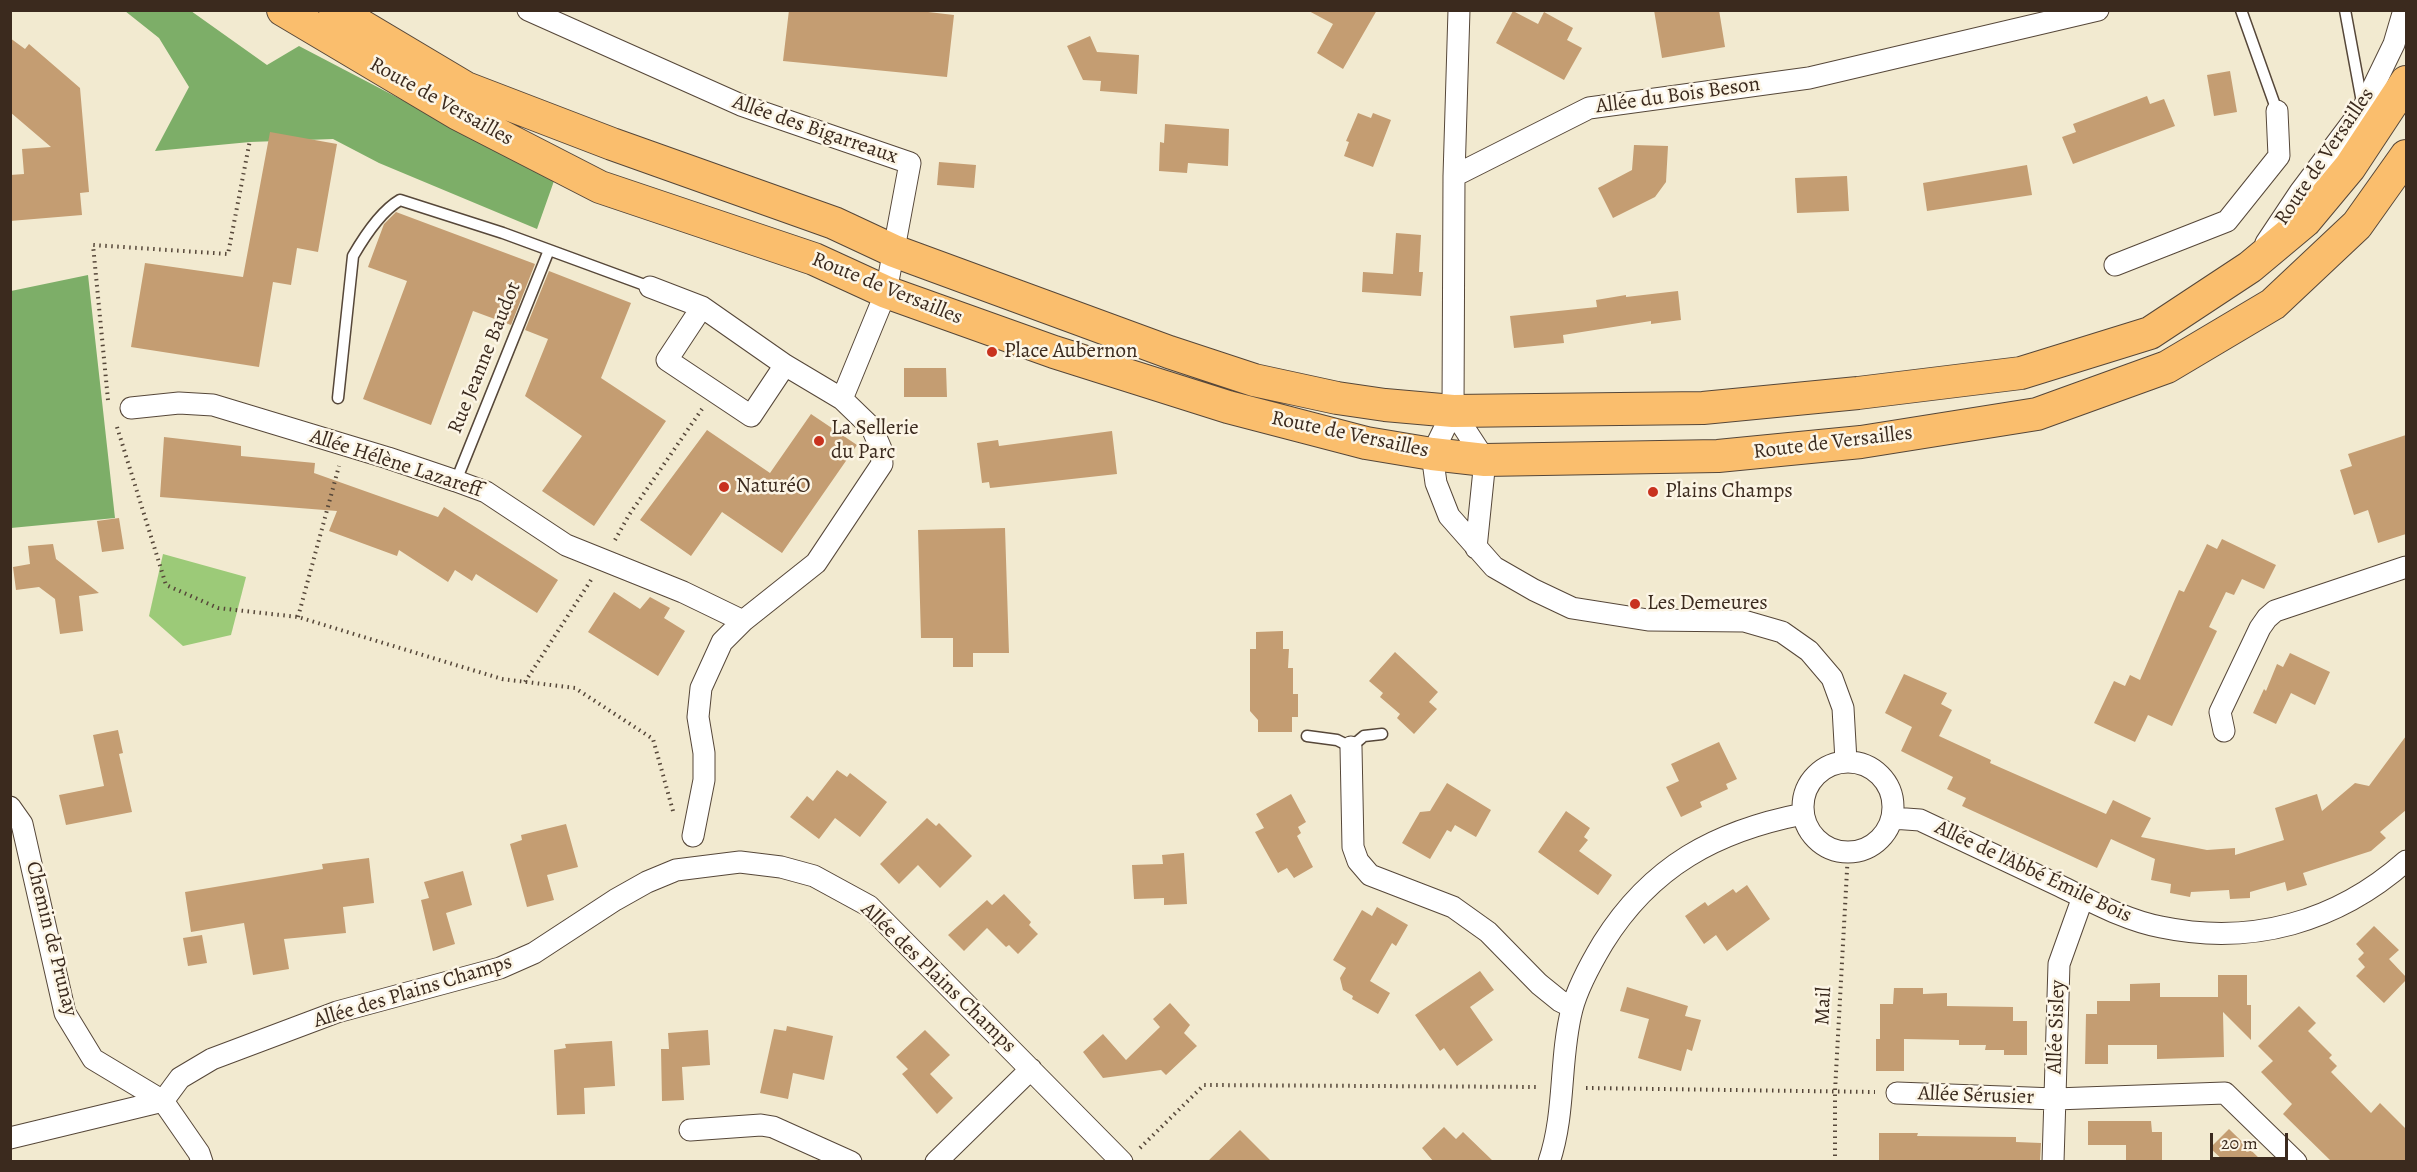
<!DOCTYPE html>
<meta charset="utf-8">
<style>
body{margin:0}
#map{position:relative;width:2417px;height:1172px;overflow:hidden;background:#f2ead0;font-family:Alegreya,serif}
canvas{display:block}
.frame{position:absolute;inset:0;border:12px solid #3b2a1e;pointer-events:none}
.scale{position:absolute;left:2210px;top:1133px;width:78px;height:27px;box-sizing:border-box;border:3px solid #3b2a1e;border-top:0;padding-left:8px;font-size:18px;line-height:21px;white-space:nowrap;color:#3b2a1e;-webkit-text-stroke:4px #fcf5e5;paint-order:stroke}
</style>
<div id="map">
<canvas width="2417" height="1172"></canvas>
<div class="frame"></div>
<div class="scale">20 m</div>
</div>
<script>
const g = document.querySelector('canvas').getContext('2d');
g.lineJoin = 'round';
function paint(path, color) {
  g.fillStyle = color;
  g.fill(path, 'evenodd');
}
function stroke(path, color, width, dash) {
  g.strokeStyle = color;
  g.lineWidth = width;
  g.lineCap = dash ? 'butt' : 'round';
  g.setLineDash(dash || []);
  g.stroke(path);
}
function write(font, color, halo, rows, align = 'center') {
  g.font = font + ' Alegreya,serif';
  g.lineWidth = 5;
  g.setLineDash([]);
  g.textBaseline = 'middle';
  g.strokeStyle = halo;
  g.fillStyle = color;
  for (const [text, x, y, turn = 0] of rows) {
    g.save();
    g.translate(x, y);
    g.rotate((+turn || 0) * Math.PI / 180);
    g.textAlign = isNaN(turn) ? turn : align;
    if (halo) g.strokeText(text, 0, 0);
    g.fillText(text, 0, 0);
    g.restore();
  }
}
paint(new Path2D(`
 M163,554l83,23 -15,58 -48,11 -34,-30z`), '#9cca78');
paint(new Path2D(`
 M125,11h66l76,54 32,-19 151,79 110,39 -23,65 -158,-66 -46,-24 -83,3 -95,9 34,-64 -30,-49z
 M88,275l27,243 -104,10v-237z`), '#7dae68');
paint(new Path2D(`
 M789,10h122l43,5 -7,62 -164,-16z
 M1307,10h70l-34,59 -26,-16 16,-29z
 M1654,10h65l6,37 -63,11z
 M1513,11l25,13 6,-12 29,16 -6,12 15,8 -18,32 -68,-37z
 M1090,36l7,16 42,3 -2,39 -37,-3 1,-10 -18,-1 -16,-34z
 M10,38l15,11 4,-5 51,44 9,104 -9,1 2,22 -72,6v-46l14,-1 -2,-25 29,-2 -41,-35z
 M2230,71l7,41 -23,4 -7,-41z
 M2147,96l3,8 14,-5 11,27 -102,38 -11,-27 14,-5 -3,-8z
 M1358,113l13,5 2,-5 18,7 -18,47 -29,-11 5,-14 -3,-1z
 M1165,124l64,5 -1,37 -40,-3 -1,10 -28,-2 1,-29 4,1z
 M270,132l67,12 -19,108 -21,-4 -6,37 -18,-3 -14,85 -128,-20 14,-84 98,14z
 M1634,145l34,1 -2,36 -11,15 -42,21 -15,-30 34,-18z
 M939,162l37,3 -2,23 -37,-3z
 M2027,165l5,30 -105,16 -4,-28z
 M1847,176l2,35 -52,2 -2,-35z
 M396,212l139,52 -24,61 -38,-14 -42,114 -68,-26 44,-118 -39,-14 16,-43z
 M1396,233l25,2 -2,37h4l-2,24 -59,-4 1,-20 30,2z
 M549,271l82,32 -30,75 65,43 -72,105 -52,-35 40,-55 -57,-40 23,-57 -23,-9z
 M1678,291l3,29 -30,4v-3l-88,14 1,8 -50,5 -4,-32 87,-9 -1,-7 30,-5v2z
 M904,368h42l1,29h-43z
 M811,414l46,31 -75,108 -60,-41 -31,44 -51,-36 67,-90 63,43z
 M1112,431l5,43 -127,14 -1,-6 -7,1 -5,-40 21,-3 1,6z
 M2406,435v99l-28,9 -10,-33 -14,5 -14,-45 12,-4 -4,-12z
 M164,437l77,9v10l74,7 -1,10 124,44 6,-10 114,73 -21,33 -61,-39 -4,7 -17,-11 -7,12 -49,-32 -2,6 -68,-25 8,-20 -177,-14z
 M119,518l5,31 -22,3 -5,-31z
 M1005,528l4,125h-36v14h-20v-29h-32l-3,-108z
 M2222,539l54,26 -12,24 -22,-10 -8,16 -8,-3 -17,35 8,4 -45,95 -24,-11 -13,27 -41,-19 20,-42 11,5 5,-11 10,5 39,-90 5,2 23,-48 10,5z
 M53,544l3,15 43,34 -20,3 4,35 -23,3 -5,-35 -16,-12 -23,3 -3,-23 17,-3 -2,-18z
 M614,592l26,17 10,-12 20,11 -6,10 21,13 -27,45 -70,-44z
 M1283,631v18h6l-1,19h5v26h5v23h-6v15h-34v-12l-8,-9v-62h6v-17z
 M1395,652l43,40 -9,10 8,7 -23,25 -17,-16 3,-4 -20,-17 3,-4 -14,-12z
 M2290,653l40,19 -15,33 -24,-12 -15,31 -23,-11 11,-24 2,2 11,-27 6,3z
 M1904,674l43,19 -6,11 11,6 -13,26 52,24 -1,3 116,51 7,-14 38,18 -10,19 66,13 28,-2v7l49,-15 -9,-32 42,-14 5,17 33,-28 14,3 37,-50v74l-26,22 6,6 -15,13 -68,22 4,12 -20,6 -2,-9 -35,10v6l-20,1 -1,-9 -38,2 -1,5 -20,-4 1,-9 -20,-4 4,-21 -44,-20 -14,29 -135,-62 4,-8 -19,-9 6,-12 -52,-26 11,-24 -27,-14z
 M118,730l5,23 -4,1 13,58 -66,13 -7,-30 45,-9 -11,-51z
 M1719,742l18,37 -11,5 2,5 -28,13 2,5 -21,10 -15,-30 13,-6 -8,-17z
 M837,770l10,7 3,-4 37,29 -27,35 -25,-19 -16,21 -29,-22 17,-21 6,5z
 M1447,783l44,27 -15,27 -21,-12 -4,7 -4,-2 -17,29 -28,-16 18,-31 10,-1z
 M1291,794l15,28 -8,5 3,6 -4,3 16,31 -19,11 -7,-10 -9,5 -23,-41 9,-4 -8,-14z
 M1566,811l24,17 -6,9 4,3 -9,11 33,24 -14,20 -60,-43z
 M927,818l9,8 3,-3 33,33 -32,32 -22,-23 -19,19 -19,-20z
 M566,824l12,43 -31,8 7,25 -27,7 -17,-63 12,-4 -1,-5z
 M1184,853l3,51 -23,1v-7l-30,1 -2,-34 31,-1 -1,-9z
 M369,858l5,45 -31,4 3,26 -62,6 5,30 -36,6 -9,-52 -53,9 -6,-40 138,-23 -1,-5z
 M463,871l9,34 -26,8 9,31 -22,7 -12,-51 8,-2 -5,-16z
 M1747,885l23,34 -43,32 -11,-16 -12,9 -19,-28 20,-14 3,4 25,-17 3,4z
 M1004,894l27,28 -2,3 9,9 -20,20 -9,-9 -3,2 -19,-19 -23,23 -16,-16 39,-35 5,5z
 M1377,907l31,18 -12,21 -4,-3 -22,38 20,12 -12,21 -26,-15 1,-3 -10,-6 -3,-12 6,-10 -13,-8 29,-50 10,6z
 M2374,926l25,24 -10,9 17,18v3l-22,23 -28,-27 9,-9 -7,-8 6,-6 -8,-9z
 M202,935l5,28 -19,3 -5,-28z
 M1480,971l14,19 -24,17 23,33 -36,26 -13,-18 -4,3 -25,-36z
 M2218,975h29v30h4v35l-28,-28 1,45 -67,2v-14h-49v19h-23l1,-50h11v-13h33v-17l30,-1v14h58z
 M1627,987l61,19 -3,10 16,4 -9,31 -5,-2 -6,22 -43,-13 11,-39 -29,-8z
 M1894,988h29v6l24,-1v13l66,1v14h14v34h-23v-5h-19l1,-5h-27v-5l-55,-1v32h-28v-32h4v-35h13z
 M1170,1003l20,22 -6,8 13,13 -31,29 -5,-5 -58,8 -20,-26 20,-18 23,26 34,-33 -7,-8z
 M2299,1006l17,17 -8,8 24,24 -3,3 8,8 -6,6 40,41 9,-10 26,26v32h-75l-48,-47 9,-10 -31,-32 12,-11 -15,-15z
 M787,1026l46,10 -9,44 -31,-7 -5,26 -28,-6 14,-64 12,2z
 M708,1030l2,35 -28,2 2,33 -22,1 -1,-52h8l-1,-16z
 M925,1030l25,25 -20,19 23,24 -16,16 -35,-40 6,-5 -12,-12z
 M612,1041l3,45 -31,2 1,26 -28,1 -3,-65 12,-2 -1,-4z
 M2088,1121h63l1,11h10v29h-36v-16h-38z
 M1444,1127l12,12 7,-7 30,29h-60l-11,-13z
 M2229,1129l33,32h-38l-14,-13z
 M1240,1130l31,31h-63z
 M1879,1133h39l-1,3 99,1v5l25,1 -1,18h-161z`), '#c49d72');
const lane = new Path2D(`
 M2241,10l36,101
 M2345,10l17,92
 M338,398l15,-142c11,-19 28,-45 47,-56l103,33 147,54
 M456,481l93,-231
 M1307,736l30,4 14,7 13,-11 18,-2`);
const street = new Path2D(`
 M528,10l213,95 169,58 -24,129 -44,107
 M1459,10l-5,166 -1,235 -21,43 4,29 13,33 45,51 40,23 38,18 76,12 96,1 38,11 27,19 23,27 11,30 3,53
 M1454,176l135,-68 220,-30 289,-68
 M2266,243l34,-51 63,-84 31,-64 10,-34
 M2115,265l112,-44 52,-65 -2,-45
 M650,287l52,20 83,58 57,34 30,29 9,21 1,15 -66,99 -73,58 -21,21 -21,46 -3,29 6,36v27l-11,56
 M702,307l-35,53 84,56 34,-51
 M131,408l48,-5 34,2 175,53 68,23 30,11 80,53 117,47 60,29
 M1453,411l32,49 -9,88
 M2224,731l-4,-19 40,-84 7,-10 8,-7 131,-44
 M1351,747l2,100 5,14 12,14 83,32 35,25 51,52 21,17 12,6
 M1803 807a45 45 0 1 1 90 0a45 45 0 1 1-90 0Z
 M10,807l12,17 43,189 28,46 70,42 36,52 3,9
 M1892,818l28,2c47,22 93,44 140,66 33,16 65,34 101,41 91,19 176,-5 245,-66
 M1897,1093l158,6 170,-6 71,69
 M690,1130l71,-5 12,2 78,35
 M10,1138l153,-37 17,-23 32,-19 125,-47 163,-44 34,-15 81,-53 32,-18 29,-12 64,-8 41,5 33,9 55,30 253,256
 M936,1162l95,-93
 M1549,1162c17,-50 10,-103 23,-153 6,-23 19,-46 31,-66 48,-77 113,-112 200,-129
 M2053,1162l6,-198 24,-67`);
const primary = new Path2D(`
 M283,10l175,104 142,73 214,72 72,33 168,60 174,55 138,36 66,11 53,6 233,-4 143,-14 176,-28 130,-47 106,-63 84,-79 49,-69
 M335,10l131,78 146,56 222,79 60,28 275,101 85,28 83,18 48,7 68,6 250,-3 155,-15 163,-20 129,-40 100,-66 55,-46 45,-54 56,-85`);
stroke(lane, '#564739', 13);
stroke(street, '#564739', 23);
stroke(primary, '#564739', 34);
stroke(new Path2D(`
 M108,400l-15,-155 135,9 22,-114
 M117,427l49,158 52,23 80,9 204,62 73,9 78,51 20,72
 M615,540l14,-25 73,-106
 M298,617l41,-151
 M525,682l66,-102
 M1586,1088l289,4
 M1140,1148l64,-63 335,2
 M1835,1162v-71l13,-239`), '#564739', 4, [1.5, 4.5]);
stroke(lane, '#fff', 10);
stroke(street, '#fff', 21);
stroke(primary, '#fabe6d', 32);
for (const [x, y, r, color] of [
 [992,352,6,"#c8321e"],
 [819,441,6,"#c8321e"],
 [724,487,6,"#c8321e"],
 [1653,492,6,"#c8321e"],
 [1635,604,6,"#c8321e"]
]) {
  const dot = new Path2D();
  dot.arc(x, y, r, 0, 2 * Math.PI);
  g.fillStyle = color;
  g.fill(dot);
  stroke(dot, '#fcf5e5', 2);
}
write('21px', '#3b2a1e', '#fcf5e5', [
 ["Allée du Bois Beson",1678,96,-8],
 ["Route de Versailles",441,102,29],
 ["Allée des Bigarreaux",815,130,19],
 ["Route de Versailles",2325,157,-56],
 ["Route de Versailles",887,289,22],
 ["Rue Jeanne Baudot",485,358,-68],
 ["Route de Versailles",1350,435,12],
 ["Route de Versailles",1833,443,-7],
 ["Allée Hélène Lazareff",396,464,18],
 ["Allée de l'Abbé Émile Bois",2033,872,25],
 ["Chemin de Prunay",51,939,76],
 ["Allée des Plains Champs",938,978,44],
 ["Allée des Plains Champs",413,992,-17],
 ["Mail",1824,1006,-87],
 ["Allée Sisley",2057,1027,-88],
 ["Allée Sérusier",1976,1096,2]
]);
write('21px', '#3b2a1e', '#fcf5e5', [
 ["Place Aubernon",1004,352],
 ["La Sellerie",831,429],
 ["du Parc",831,453],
 ["NaturéO",736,487],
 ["Plains Champs",1665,492],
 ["Les Demeures",1647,604]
], 'left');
</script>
